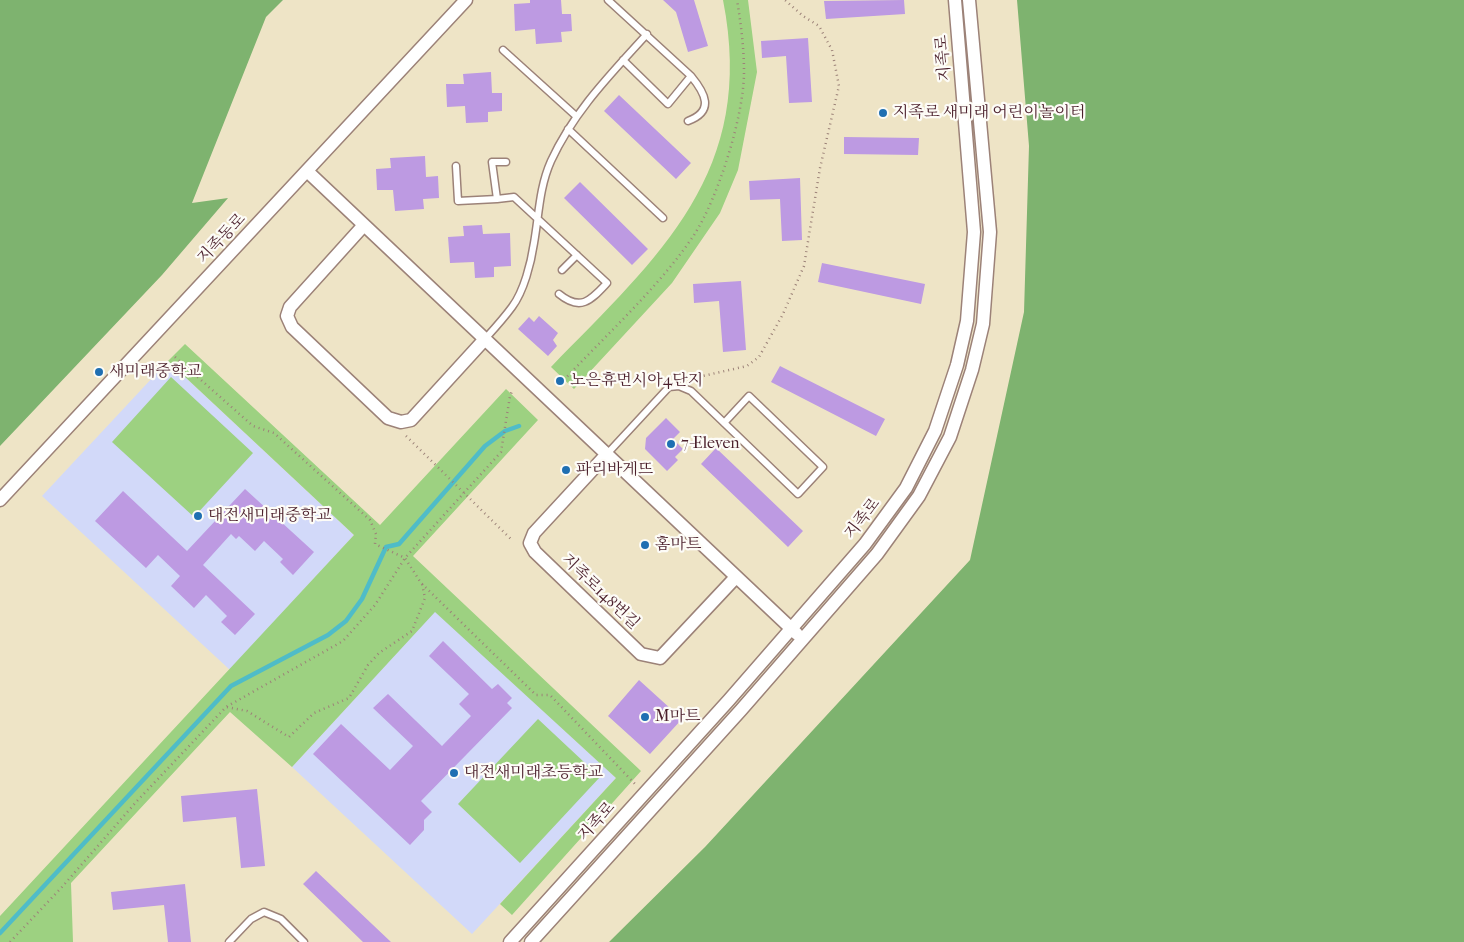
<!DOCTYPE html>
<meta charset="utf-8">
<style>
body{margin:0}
canvas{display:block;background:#eee4c6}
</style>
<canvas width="1464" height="942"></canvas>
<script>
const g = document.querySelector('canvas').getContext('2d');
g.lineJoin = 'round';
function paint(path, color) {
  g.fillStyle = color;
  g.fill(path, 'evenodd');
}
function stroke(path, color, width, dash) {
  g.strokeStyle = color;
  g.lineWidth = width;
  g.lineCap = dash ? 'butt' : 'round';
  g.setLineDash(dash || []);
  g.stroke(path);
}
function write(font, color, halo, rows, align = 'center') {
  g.font = font + ' "IM FELL French Canon","Noto Serif KR",serif';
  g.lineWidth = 4.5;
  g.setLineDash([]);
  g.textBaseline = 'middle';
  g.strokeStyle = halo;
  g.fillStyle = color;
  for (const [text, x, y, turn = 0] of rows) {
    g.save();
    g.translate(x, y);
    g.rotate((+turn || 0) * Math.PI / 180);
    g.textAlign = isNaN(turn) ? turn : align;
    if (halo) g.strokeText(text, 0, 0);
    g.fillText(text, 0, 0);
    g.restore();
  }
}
paint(new Path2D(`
 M168,361l186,174 -124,135 -188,-174z
 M435,611l181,167 -144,156 -180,-167z`), '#d2d9f9');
paint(new Path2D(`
 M723,0h25l9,72 -19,98 -18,43 -48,70 -98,106 -23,-22c109,-112 206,-195 172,-367z
 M185,344l195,181 126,-136 32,31 -125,136 228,215 -129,144 -12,-11 116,-126 -181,-166 -143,155 -62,-55 -159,171 2,59h-73v-26l354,-381 -186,-174z
 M171,377l82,76 -59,64 -82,-75z
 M538,719l62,58 -80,86 -62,-59z`), '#9dd181');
paint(new Path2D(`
 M0,0h283l-17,17 -74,186 36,-5 -66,77 -162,171z
 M1017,0h447v942h-855l96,-95 265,-287 54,-248 5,-166z`), '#7eb36f');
stroke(new Path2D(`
 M0,933l231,-247 97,-51 18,-14 16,-22 24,-52 13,-3 86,-98 20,-15 14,-5`), '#4fbcc8', 4.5);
paint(new Path2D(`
 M530,0h31l1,14h9l1,17 -11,1 1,10 -26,2 -1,-15 -20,2 -1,-27 16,-1z
 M663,0h31l14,46 -20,6 -12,-40z
 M904,0l1,14 -79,5 -2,-18z
 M808,38l4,64 -23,1 -3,-47 -24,2 -1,-17z
 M491,72l1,21h10v18l-14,1v10l-22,1 -1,-17 -18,1 -1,-23h18l-1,-10z
 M619,95l72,68 -15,16 -72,-68z
 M844,137l75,1 -1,17 -74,-1z
 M425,156l1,21 12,-1 1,22 -16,1 1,10 -29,2 -2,-21h-16l-1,-21 15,-1 -1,-10z
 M800,178l2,62 -20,1 -2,-42 -30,1 -1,-19z
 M580,182l68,67 -16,16 -68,-67z
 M482,225l1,9 27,-1 1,33 -17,1v10l-19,1 -1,-16 -24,1 -2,-26 16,-1 -1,-10z
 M822,263l103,21 -4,20 -103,-22z
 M741,281l5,69 -23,2 -4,-51 -25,2 -1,-19z
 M539,316l19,17 -5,7 4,6 -9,10 -30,-27 11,-12 5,5z
 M780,366l105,53 -9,17 -105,-54z
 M666,418l14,14 -7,7 10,10 -8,8 3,3 -11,11 -22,-22 1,-11z
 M716,448l87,83 -15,16 -87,-83z
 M245,489l69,63 -21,23 -13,-13 3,-3 -19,-18 -9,10 -16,-15 -3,3 -5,-5 -28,31 52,49 -20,21 -14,-13 6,-6 -21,-21 -12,13 -23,-22 9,-10 -22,-21 -12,13 -51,-47 28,-30 64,60z
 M443,641l49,48 6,-5 14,14 -5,5 5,5 -91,93 11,11 -8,8v10l-14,15 -97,-91 28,-30 49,46 23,-24 -40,-38 15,-14 54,52 29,-30 -12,-12 10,-10 -40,-38z
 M639,680l43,39 -32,35 -42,-38z
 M257,789l8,77 -24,2 -5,-51 -53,5 -2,-26z
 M316,871l75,71h-28l-60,-58z
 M185,884l6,58h-23l-4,-37 -51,5 -2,-18z`), '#bd9ae2');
const service = new Path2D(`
 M608,0l83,76 -23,28 -45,-44
 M503,50l73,66
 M688,121c27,-10 17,-28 3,-45
 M568,129l95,89
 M456,166l2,35 39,-2 -5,-37h14
 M497,199l17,-2 93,86c-16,17 -26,29 -48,11
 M562,270l15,-15
 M485,339c9,-10 19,-21 27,-32 12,-16 19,-44 22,-64 5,-28 5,-55 17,-82 23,-50 60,-87 96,-127
 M607,454l62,-67 10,-1 12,5 107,103 25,-27 -74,-71 -25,27
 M229,942l22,-23 13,-7 17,7 23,23`);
const minor = new Path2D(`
 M307,171l490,463
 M364,225l-74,82 -3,9 5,11 96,91 13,4 10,-2 74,-81
 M607,454l-73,79 -4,10 5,9 106,102 19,4 76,-81
 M0,500l466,-500
 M510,942l219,-242 136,-156 41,-56 29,-57 22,-66 10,-44 7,-89 -19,-232
 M531,942l210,-232 136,-156 42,-58 31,-59 22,-67 11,-46 7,-92 -21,-232`);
stroke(service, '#9c8278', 9);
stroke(minor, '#9c8278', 15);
stroke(new Path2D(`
 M175,357l78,69 21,7 96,87 6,14 -1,10 30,14 16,25 115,112h14l85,89
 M694,378l53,-12 12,-9 24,-43 21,-48 16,-98 19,-82 -7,-36 -13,-24 -16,-10 -18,-16
 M564,380c42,-45 96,-94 130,-145 24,-37 50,-119 50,-163 0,-24 -3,-48 -7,-72
 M406,436l106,104
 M227,707l20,4 42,26 25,-24 35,-15 19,-33 11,-12 33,-22 13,-33 -3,-14
 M10,942l52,-55 75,-86 89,-94 117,-66 32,-36 30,-47 96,-106 9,-56 3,-7`), '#9c8278', 2.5, [1, 4]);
stroke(service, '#fff', 6);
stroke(minor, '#fff', 12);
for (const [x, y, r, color] of [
 [883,113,5,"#1f6fb2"],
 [99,372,5,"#1f6fb2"],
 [560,381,5,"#1f6fb2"],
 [671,444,5,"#1f6fb2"],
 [566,470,5,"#1f6fb2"],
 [198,516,5,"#1f6fb2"],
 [645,545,5,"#1f6fb2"],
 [645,717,5,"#1f6fb2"],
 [454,773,5,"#1f6fb2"]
]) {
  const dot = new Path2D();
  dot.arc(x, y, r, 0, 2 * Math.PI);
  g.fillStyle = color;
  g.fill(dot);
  stroke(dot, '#fdfcf7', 2);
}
write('16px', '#4a1f2b', '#fdfcf7', [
 ["지족로",944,58,-95],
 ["지족동로",222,239,-47],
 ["지족로",863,519,-52],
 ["지족로148번길",600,592,44],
 ["지족로",597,822,-48]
]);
write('16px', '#4a1f2b', '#fdfcf7', [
 ["지족로 새미래 어린이놀이터",893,113],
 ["새미래중학교",109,372],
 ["노은휴먼시아4단지",570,381],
 ["7-Eleven",681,444],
 ["파리바게뜨",576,470],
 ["대전새미래중학교",208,516],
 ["홈마트",655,545],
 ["M마트",655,717],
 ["대전새미래초등학교",464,773]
], 'left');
</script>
